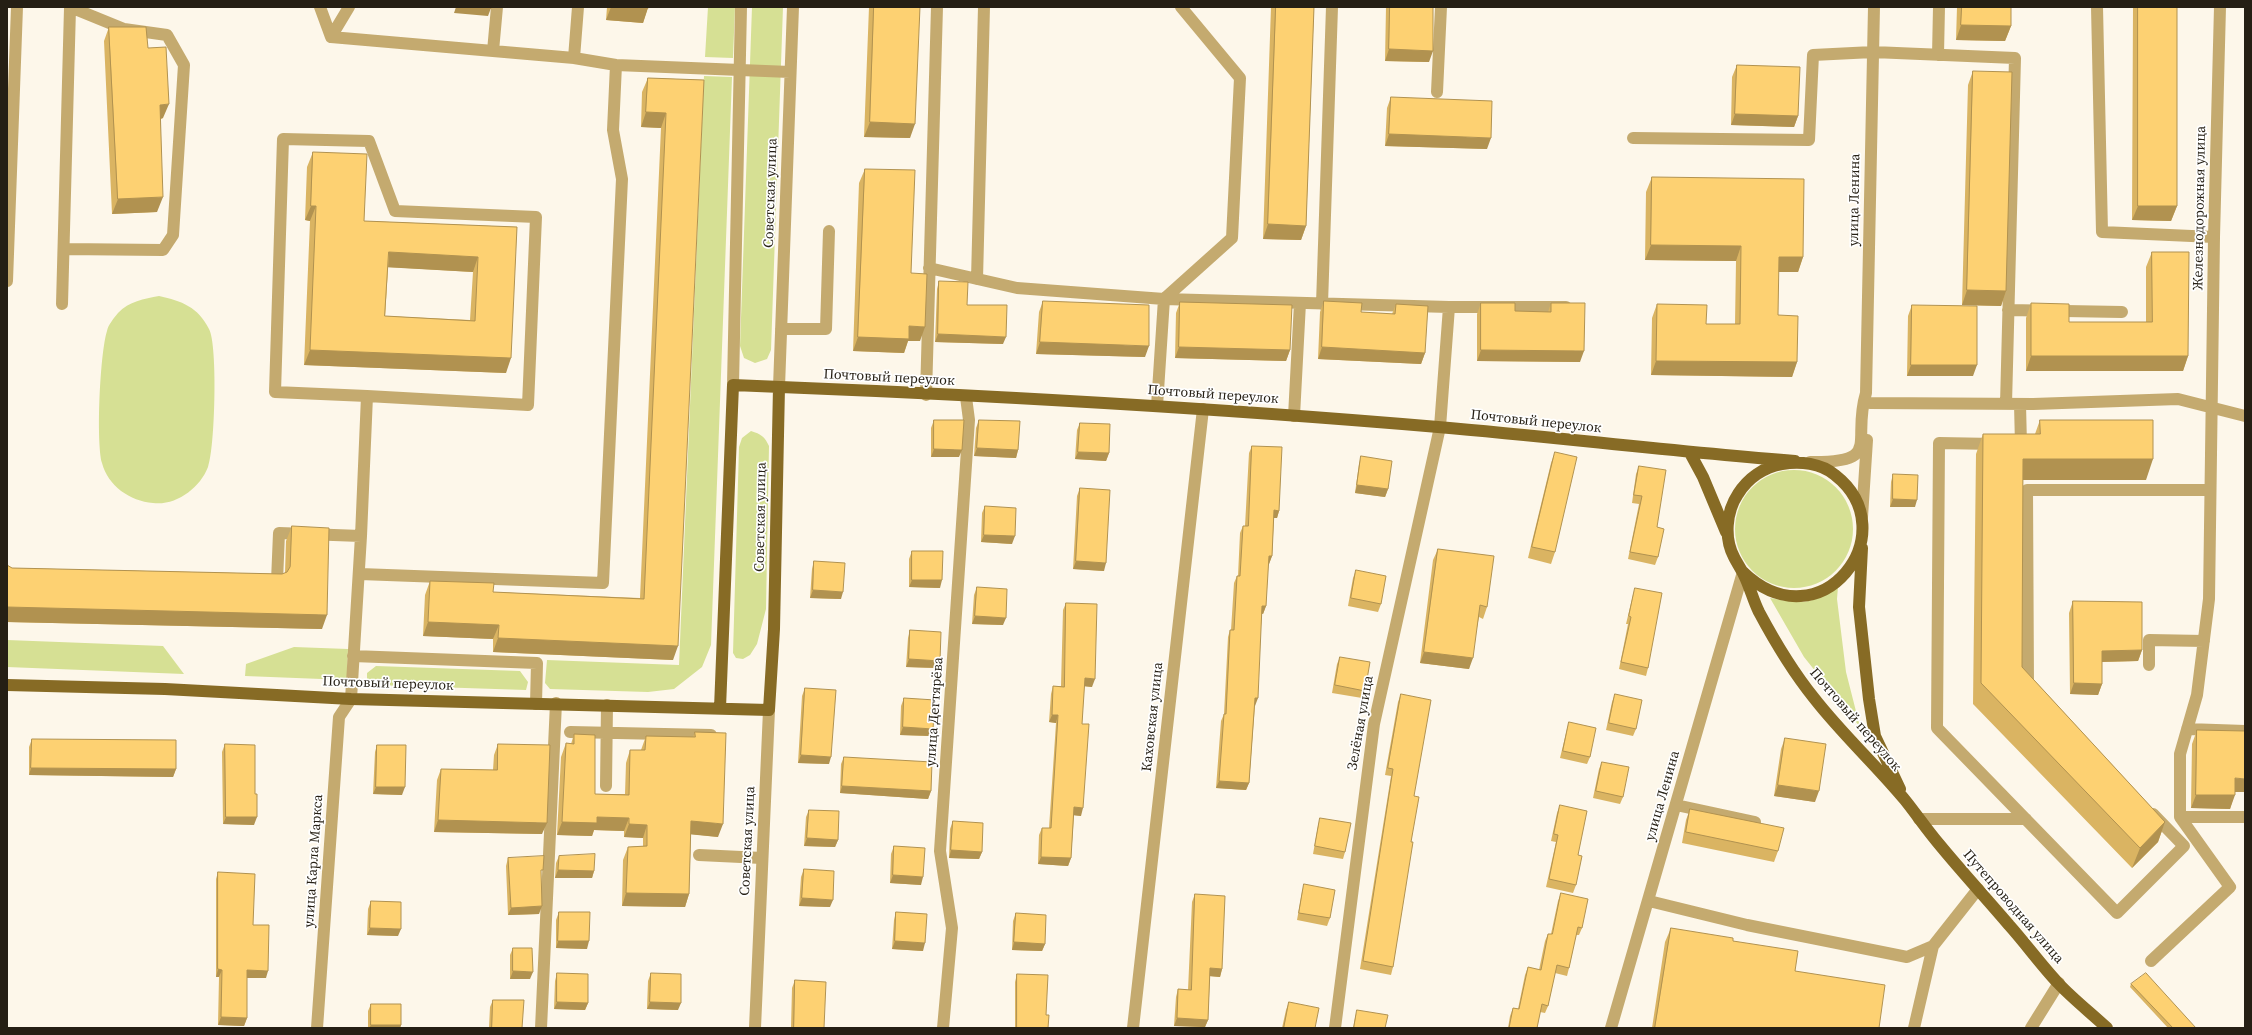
<!DOCTYPE html>
<meta charset="utf-8">
<style>
body{margin:0}
#map{position:relative;width:2252px;height:1035px;overflow:hidden;background:#fdf7ea;font-family:"Source Serif 4",serif}
canvas{display:block}
.frame{position:absolute;inset:0;border:8px solid #251f14;pointer-events:none}
</style>
<div id="map">
<canvas width="2252" height="1035"></canvas>
<div class="frame"></div>
</div>
<script>
const g = document.querySelector('canvas').getContext('2d');
g.lineJoin = 'round';
function paint(path, color) {
  g.fillStyle = color;
  g.fill(path, 'evenodd');
}
function stroke(path, color, width, dash) {
  g.strokeStyle = color;
  g.lineWidth = width;
  g.lineCap = dash ? 'butt' : 'round';
  g.setLineDash(dash || []);
  g.stroke(path);
}
function write(font, color, halo, rows, align = 'center') {
  g.font = font + ' "Source Serif 4",serif';
  g.lineWidth = 3.5;
  g.setLineDash([]);
  g.textBaseline = 'middle';
  g.strokeStyle = halo;
  g.fillStyle = color;
  for (const [text, x, y, turn = 0] of rows) {
    g.save();
    g.translate(x, y);
    g.rotate((+turn || 0) * Math.PI / 180);
    g.textAlign = isNaN(turn) ? turn : align;
    if (halo) g.strokeText(text, 0, 0);
    g.fillText(text, 0, 0);
    g.restore();
  }
}
paint(new Path2D(`
 M708,7h27l-2,51 -28,-1z
 M752,7h31l-12,343 -4,9 -12,4 -11,-5 -4,-12z
 M704,76l28,1 -21,568 -9,22 -28,22 -26,3 -98,-3 -5,-6 2,-23 132,5z
 M159,296c23,5 39,11 50,33 9,16 6,121 -1,138 -8,21 -32,39 -55,36 -23,-2 -45,-17 -51,-40 -6,-22 -2,-110 5,-132 1,-6 7,-13 11,-18 11,-12 26,-14 41,-17z
 M751,431c10,3 14,6 18,15l-3,163 -9,35 -7,11 -7,4 -7,-1 -3,-5 6,-206 3,-9z
 M1735 529a59 59 0 1 1 118 0a59 59 0 1 1-118 0Z
 M1838,587l-1,12 9,73 14,55 -56,-70 -34,-59c31,6 42,7 68,-11z
 M7,640l156,6 21,28 -177,-7z
 M294,647l54,2 -1,31 -102,-4 1,-12z
 M376,666l144,5 8,11 -2,8 -153,-5 -6,-4v-8z`), '#d6e094');
stroke(new Path2D(`
 M320,7l11,30 243,21 42,7 174,7
 M2097,7l5,225 112,5
 M2220,7l-6,230 -5,362 -12,96 -17,59v63h65
 M331,37l18,-30
 M493,51l4,-44
 M1938,55l1,-48
 M574,58l4,-51
 M1437,92l4,-85
 M1633,138l176,2 4,-85 60,-3 142,6 -9,346
 M64,249l99,1 10,-15 11,-170 -17,-30 -43,-6 -54,-22
 M929,268l88,20 147,11 285,8 -9,120 -66,297 -39,304
 M977,279l7,-272
 M7,281l10,-274
 M62,304l8,-296
 M1322,304l10,-297
 M1449,307h117
 M2008,310l114,2
 M781,329h45l3,-98
 M733,385l8,-378
 M779,387l14,-380
 M926,395l11,-388
 M1870,403l163,1 145,-5 67,17
 M1157,406l7,-107 68,-61 8,-160 -59,-71
 M1294,416l6,-113
 M1995,444l-56,-1 -2,285 180,185 67,-67 -31,-32
 M2017,445h4l-1,-41
 M1810,462c74,1 41,-20 56,-69l8,-386
 M1862,517l5,-77
 M361,536l6,-140 161,9 8,-188 -141,-6 -26,-70 -86,-2 -8,253 92,4
 M360,574l243,9 19,-404 -9,-49 3,-65
 M269,581h8l2,-48 82,3 -10,163 -12,18 -22,311
 M353,656l184,7 -1,41
 M2149,665v-25l55,1
 M2028,686l-1,-196h183
 M2187,729l58,2
 M570,732l141,3
 M606,786l1,-81
 M1676,805l79,17
 M1919,819h107
 M699,855l63,3
 M1649,901l98,24 160,32 26,-11
 M2151,961l79,-74 -50,-70
 M541,1028l15,-325
 M755,1028l14,-318
 M943,1028l9,-100 -12,-77 29,-431 -3,-23
 M1133,1028l70,-619
 M1611,1028l132,-456
 M1914,1028l19,-82 45,-57
 M2031,1028l28,-45`), '#c4aa6f', 12);
stroke(new Path2D(`
 M1690,453l13,24 23,55
 M1862,548l-3,59 10,92 6,37 25,53
 M1743,572c78,74 165,-40 92,-97 -14,-12 -35,-14 -53,-11 -18,3 -34,14 -44,30 -12,18 -14,44 -4,63 3,6 7,12 10,18 6,12 9,25 15,37 16,30 34,60 55,86 28,36 62,67 91,102 12,15 22,30 34,44 23,28 47,54 70,81 17,19 32,40 49,58 15,16 33,30 49,45
 M7,685l158,4 186,10 418,11 5,-81 5,-242
 M720,708l13,-323c235,9 470,22 705,42 119,10 237,25 357,34`), '#876b25', 12);
paint(new Path2D(`
 M607,7h41l-5,16 -37,-3z
 M869,7h51l-10,131 -46,-1z
 M1271,7h43l-8,219 -5,14 -38,-1z
 M1386,7h47l-4,55 -44,-1z
 M1957,7h54v19l-6,15 -49,-1z
 M2133,7h44v199l-6,15 -39,-1z
 M109,27l54,91 -2,1 -4,93 -45,2 -8,-173z
 M1737,65l61,51 -4,11 -63,-2 1,-48z
 M1973,71l33,220 -5,15 -39,-1 6,-220z
 M648,78l56,2 -31,580 -180,-8v-13l-70,-3 2,-41 5,-14 63,11 147,6 21,-470 -20,-1 1,-35z
 M1391,97l96,52 -102,-3 2,-38z
 M313,152l51,69 153,6 -11,146 -202,-8 6,-144 -5,-1 2,-53zM388,267l85,5 -3,48 -85,-4z
 M865,169l46,104 9,68h-12l-4,12 -51,-2 6,-168z
 M1652,177l151,80 -5,15h-20v43l19,47 -5,15 -141,-2 1,-57 5,-14 49,20h29l1,-63 -91,-1 1,-68z
 M2152,252l36,104 -5,15h-157v-53l5,-15 38,19h77v-55z
 M939,281l28,24 36,39 -68,-2 2,-53z
 M1043,301l102,56 -109,-3 3,-42z
 M1324,301l37,11 31,2 4,-10 29,49 -4,11 -103,-5 2,-47z
 M1180,302l110,48 -4,11 -111,-3 1,-45z
 M1481,303l34,8 33,1 3,-9 29,59 -103,-1v-47z
 M1912,305l61,71h-66l1,-60z
 M934,420l25,37h-28v-29z
 M979,420l39,30 -2,8 -42,-2 2,-28z
 M2040,420l106,60h-123l-1,187 143,155 -7,20 -26,26 -159,-164 3,-250 7,-20h52z
 M1080,423l29,30 -3,8 -31,-2 2,-29z
 M1252,446l27,65 -2,7h-3l-2,38 -3,8h-1l-2,42 -3,8 -1,-1 -13,170 -3,7 -30,-2 5,-67 3,-7 4,-77 2,-7h1l3,-47 3,-7h1l2,-43 3,-7h2l4,-73z
 M1555,452v100l-4,12 -23,-6 23,-95z
 M1361,456l27,33 -3,8 -30,-4 4,-29z
 M1639,466l18,61 1,30 -3,8 -27,-6 11,-55 -7,-1 4,-29z
 M1893,474l22,33h-25l1,-25z
 M1080,488l24,83 -31,-2 4,-73z
 M985,506l27,38 -31,-2 1,-29z
 M292,526l30,103 -315,-7v-57l5,3 270,6 3,-1 1,-32z
 M1438,549l49,58 -4,12 -4,-2 -10,52 -49,-6 13,-103z
 M912,551l28,37 -31,-1v-28z
 M814,561l27,38 -31,-1 2,-29z
 M1356,570l25,34 -3,8 -30,-6 5,-28z
 M977,587l26,38 -31,-1 2,-29z
 M1635,588l13,80 -2,8 -27,-7 9,-45h-2l7,-29z
 M2073,601l69,49 -4,11 -36,1v22l-4,11 -28,-1 -1,-81z
 M1066,603l26,84 -8,-1 -2,38 -1,92 -7,-1 -3,43 -3,8 -30,-2 1,-29 3,-7h7l7,-105 -7,-1 2,-28 2,-8h8l2,-76z
 M910,630l27,38 -31,-1 2,-29z
 M1340,657l25,34 -3,7 -30,-5 5,-29z
 M805,688l24,76 -31,-1 4,-67z
 M1401,694l13,102 -3,46 -18,125 -2,8 -31,-6 31,-193 -6,-1 13,-73z
 M1615,694l21,35 -3,7 -27,-6 6,-28z
 M904,698l27,38 -31,-1 1,-29z
 M1569,722l21,35 -3,7 -27,-6 7,-29z
 M2197,730l38,62 -5,17 -39,-1 1,-64z
 M695,732l23,105 -27,-3 -2,60 -4,13 -63,-1 1,-46 5,-13 15,-1v-8l-19,-1v-6l-30,-1 -2,6 -35,-1 4,-78 5,-14 5,1 3,-10 21,60h30l1,-31 4,-13h11l5,-14 47,1z
 M1785,738l30,64 -41,-6 7,-47z
 M32,739l144,30 -3,8 -144,-2v-28z
 M225,744l29,81 -31,-1 -1,-72z
 M498,744l44,90 -108,-2 3,-52 4,-11 52,1 1,-15z
 M377,745l25,50 -29,-1 2,-42z
 M844,757l87,34 -3,8 -88,-6 1,-29z
 M1602,762l21,35 -3,7 -27,-6 6,-29z
 M1560,805l18,50 -2,30 -3,8 -27,-6 10,-45 -5,-1 6,-28z
 M1690,809l88,42 -4,11 -92,-19 4,-23z
 M809,810l29,30 -3,7 -31,-1 2,-29z
 M1320,818l25,34 -2,7 -30,-5 5,-28z
 M953,821l29,31 -3,7 -30,-1 1,-29z
 M894,846l27,39 -31,-2 1,-29z
 M559,856l35,15 -2,7h-37l1,-15z
 M508,858l33,17 -2,39 -31,1 -2,-49z
 M804,869l26,38 -31,-1 2,-29z
 M218,872l35,53 13,53h-19v40l-3,8 -26,-1 1,-48h-3v-98z
 M1304,884l26,34 -3,8 -30,-6 5,-28z
 M1561,893l21,35 -3,7h-3l-7,33 -2,8 -12,-3 -7,33 -3,7 -5,-1 -3,16h-29l2,-12 3,-8 5,1 7,-34 3,-8 11,3 6,-29 3,-7h3l7,-33z
 M1195,894l27,75 -2,8 -10,-1 -2,44 -3,7 -31,-1 2,-29 2,-8 10,1 4,-88z
 M371,901l27,35 -31,-1 1,-26z
 M559,912l28,37 -31,-1v-28z
 M896,912l27,39 -31,-2 2,-29z
 M1016,913l29,31 -3,7 -30,-1 1,-29z
 M1671,928l62,13 62,30 84,57h-227l13,-86z
 M513,948l17,31h-20v-24z
 M557,973l31,30 -3,7 -31,-1 1,-28z
 M651,973l27,37 -31,-1 1,-28z
 M1017,974l31,54h-33v-46z
 M795,980l29,48h-33l1,-40z
 M2131,984l65,44h-28l-38,-41z
 M493,1000l29,28h-33l1,-21z
 M1289,1002l26,26h-33l4,-18z
 M371,1004l30,21 -1,3h-32v-17z
 M1357,1010l28,18h-32l2,-10z`), '#dab462');
paint(new Path2D(`
 M456,7h20l15,1 -3,8 -34,-3z
 M611,7h20l17,1 -5,15 -37,-3z
 M1961,25l50,1 -6,15 -49,-1z
 M1389,49l44,2 -4,11 -44,-1z
 M169,104l-6,14 -8,2 5,-15z
 M646,112l20,1 -5,15 -20,-1z
 M1735,114l63,2 -4,11 -63,-2z
 M870,122l45,2 -5,14 -46,-1z
 M1389,134l102,4 -4,11 -102,-3z
 M163,197l-6,15 -45,2 6,-15z
 M311,206h5l-6,15 -5,-1z
 M2138,206h39l-6,15 -39,-1z
 M1268,224l38,2 -5,14 -38,-1z
 M1651,245l90,1 -5,15 -91,-1z
 M389,252l89,5 -5,15 -90,-5z
 M1779,257h24l-5,15h-25z
 M1967,290l39,1 -5,15 -39,-1z
 M909,326l16,1 -5,14h-12l-4,12 -51,-2 5,-14z
 M938,334l68,3 -3,7 -68,-2z
 M1040,342l109,4 -4,11 -109,-3z
 M1179,347l111,3 -4,11 -111,-3z
 M1322,347l103,6 -4,11 -103,-5z
 M310,350l201,8 -5,15 -202,-8z
 M1481,350l103,1 -4,11 -103,-1z
 M2031,356h157l-5,15h-157z
 M1656,361l141,1 -5,15 -141,-2z
 M1911,365h66l-4,11h-66z
 M977,448l41,2 -2,8 -42,-2z
 M934,449l28,1 -3,7h-28z
 M1078,452l31,1 -3,8 -31,-2z
 M2023,459h130l-7,21h-130z
 M1357,485l31,4 -3,8 -30,-4z
 M1893,499l24,1 -2,7h-25z
 M1274,510l5,1 -2,7h-6z
 M984,535l31,1 -3,8 -31,-2z
 M1269,556h3l-3,8 -3,-1z
 M1076,561l30,2 -2,8 -31,-2z
 M912,580h30l-2,8 -31,-1z
 M813,590l30,2 -2,7 -31,-1z
 M1262,606h4l-3,8 -3,-1z
 M7,607l320,8 -5,14 -315,-7z
 M975,616l31,2 -3,7 -31,-1z
 M428,622l71,3 -6,14 -70,-3z
 M498,638l180,8 -5,14 -180,-8z
 M2142,650l-4,11 -40,1 4,-11z
 M1424,652l49,6 -4,11 -49,-6z
 M909,659l31,2 -3,7 -31,-1z
 M1085,678l10,1 -3,8 -10,-1z
 M2074,683l28,1 -4,11 -28,-1z
 M1255,698h3l-3,8z
 M1052,715h6l-2,8 -7,-1z
 M903,727l30,2 -2,7 -31,-1z
 M801,755l30,2 -2,7 -31,-1z
 M31,768l145,1 -3,8 -144,-2z
 M2235,778l10,1v13h-15z
 M1219,781l30,2 -3,7 -30,-2z
 M1778,785l41,6 -4,11 -41,-6z
 M842,786l89,5 -3,8 -88,-6z
 M376,787h29l-3,8 -29,-1z
 M2196,795h39l-5,14 -39,-1z
 M1074,807l9,1 -2,8 -10,-1z
 M226,817h31l-3,8 -31,-1z
 M597,817l32,1 -5,13 -30,-1 -2,6 -35,-1 5,-13z
 M438,820l109,3 -5,11 -108,-2z
 M691,821l32,3 -5,13 -31,-3z
 M2165,822l-7,20 -26,26 8,-20z
 M629,824l18,1 -4,13 -19,-1z
 M807,838l31,2 -3,7 -31,-1z
 M951,850l31,2 -3,7 -30,-1z
 M1041,857l30,1 -3,8 -30,-2z
 M558,870l36,1 -2,7h-37z
 M893,875l30,2 -2,8 -31,-2z
 M626,893l63,1 -4,13 -63,-1z
 M802,898l31,2 -3,7 -31,-1z
 M542,906l-3,8 -31,1 3,-7z
 M370,928l31,1 -3,7 -31,-1z
 M558,941h31l-2,8 -31,-1z
 M895,941l30,2 -2,8 -31,-2z
 M1014,942l31,2 -3,7 -30,-1z
 M1210,968l12,1 -2,8 -12,-1z
 M218,969l4,1 -3,7h-3z
 M247,970l21,1 -2,7h-21z
 M513,971l20,1 -3,7h-20z
 M557,1002l31,1 -3,7 -31,-1z
 M650,1002l31,1 -3,7 -31,-1z
 M221,1017l26,1 -3,8 -26,-1z
 M1177,1018l31,2 -3,7 -31,-1z
 M371,1025h30l-1,3h-31z`), '#b19250');
const building = new Path2D(`
 M476,7h15v1z
 M631,7h17v1z
 M874,7h46l-5,117 -45,-2z
 M1276,7h38l-8,219 -38,-2z
 M1390,7h43v44l-44,-2z
 M1962,7h49v19l-50,-1z
 M2138,7h39v199h-39z
 M109,27h37l2,21 18,-1 3,57 -9,1 3,92 -45,2z
 M1737,65l63,2 -2,49 -63,-2z
 M1973,71l39,1 -6,219 -39,-1z
 M648,78l56,2 -26,566 -180,-8 1,-13 -71,-3 2,-41 64,2 -1,9 151,7 22,-486 -20,-1z
 M1391,97l101,4 -1,37 -102,-4z
 M313,152l54,2 -3,67 153,6 -6,131 -201,-8 6,-144h-5zM389,252l89,5 -3,64 -90,-5z
 M865,169l50,1 -4,103 16,1 -2,53 -16,-1v13l-51,-2z
 M1652,177l152,2 -1,78h-24l-1,58 20,1 -1,46 -141,-1 1,-57 50,1 -1,19h34l1,-78 -90,-1z
 M2152,252h37l-1,104h-157v-53l38,1v18h83z
 M939,281l29,1 -1,23h40l-1,32 -68,-3z
 M1043,301l106,4v41l-109,-4z
 M1324,301l38,2 -1,9 34,2 1,-10 32,2 -3,47 -103,-6z
 M1180,302l112,3 -2,45 -111,-3z
 M1481,303h34v8l36,1v-9h34l-1,48 -103,-1z
 M1912,305l65,1v59h-66z
 M934,420h30l-2,30 -28,-1z
 M979,420l41,1 -2,29 -41,-2z
 M2040,420h113v39h-130l-1,208 143,155 -25,26 -159,-165 2,-249h57z
 M1080,423l30,1 -1,29 -31,-1z
 M1252,446l30,1 -3,64 -5,-1 -2,46h-3l-3,50h-4l-4,92h-3l-6,85 -30,-2 5,-67h2l4,-84h4l3,-54h3l3,-50h5z
 M1555,452l22,5 -22,95 -23,-5z
 M1361,456l31,5 -4,28 -31,-4z
 M1639,466l27,4 -9,57 7,2 -6,28 -28,-5 12,-56 -8,-1z
 M1893,474l25,1 -1,25 -24,-1z
 M1080,488l30,2 -4,73 -30,-2z
 M985,506l31,2 -1,28 -31,-1z
 M292,526l37,2 -2,87 -320,-8v-42l5,3 270,6 5,-2 3,-5z
 M1438,549l56,7 -7,51 -7,-2 -7,53 -49,-6z
 M912,551h31l-1,29h-30z
 M814,561l31,2 -2,29 -30,-2z
 M1356,570l30,6 -5,28 -30,-6z
 M977,587l30,2 -1,29 -31,-2z
 M1635,588l27,5 -14,75 -27,-6 10,-45 -2,-1z
 M2073,601l69,1v48l-40,1v33l-28,-1z
 M1066,603l31,1 -2,75 -10,-1 -3,46h7l-6,84 -9,-1 -3,51 -30,-1 1,-29h9l7,-113h-6l1,-29 11,1z
 M910,630l31,2 -1,29 -31,-2z
 M1340,657l30,5 -5,29 -30,-6z
 M805,688l31,2 -5,67 -30,-2z
 M1401,694l30,6 -17,96 5,1 -8,45h2l-20,125 -30,-6 30,-192 -5,-1z
 M1615,694l27,6 -6,29 -27,-6z
 M904,698l31,2 -2,29 -30,-2z
 M1569,722l27,6 -6,29 -27,-6z
 M2197,730l48,1v48l-10,-1v17h-39z
 M695,732l31,1 -3,91 -32,-3 -2,73 -63,-1 2,-46 19,-1v-21l-18,-1v-6l-32,-1v6l-35,-1 4,-79 8,1v-10l21,1v59l34,1 1,-45h15l1,-14 49,1z
 M1785,738l41,6 -7,47 -41,-6z
 M32,739l144,1v29l-145,-1z
 M225,744l30,1v49h2v23h-31z
 M498,744l52,1 -3,78 -109,-3 3,-51 56,1z
 M377,745h29l-1,42h-29z
 M844,757l88,5 -1,29 -89,-5z
 M1602,762l27,5 -6,30 -27,-6z
 M1560,805l27,6 -9,44 4,1 -6,29 -27,-6 9,-44 -4,-1z
 M1690,809l94,19 -6,23 -92,-19z
 M809,810l30,1 -1,29 -31,-2z
 M1320,818l31,5 -6,29 -30,-6z
 M953,821l30,2 -1,29 -31,-2z
 M894,846l31,2 -2,29 -30,-2z
 M595,854l-1,17 -36,-1 1,-14z
 M544,856l-1,14h-2l1,36 -31,2 -3,-50z
 M804,869l30,2 -1,29 -31,-2z
 M218,872l37,2 -2,51h16l-1,46 -21,-1v48l-26,-1 1,-47 -4,-1z
 M1304,884l31,6 -5,28 -31,-5z
 M1561,893l27,6 -6,29 -4,-1 -9,41 -12,-3 -9,41 -6,-2 -5,24h-28l4,-20 6,1 9,-42 13,3 7,-36h4z
 M1195,894l30,2 -3,73 -12,-1 -2,52 -31,-2 1,-29 13,1z
 M371,901l30,1v27l-31,-1z
 M559,912h31l-1,29h-31z
 M896,912l31,2 -2,29 -30,-2z
 M1016,913l30,2 -1,29 -31,-2z
 M1671,928l62,10v3l65,10 -3,20 90,14 -6,43h-224z
 M513,948h19l1,24 -20,-1z
 M557,973l31,1v29l-31,-1z
 M651,973l30,1v29l-31,-1z
 M2146,973l50,55h-23l-42,-44z
 M1017,974l31,1 -2,40h3l-1,13h-31z
 M795,980l31,2 -2,46h-30z
 M493,1000h31l-2,28h-30z
 M1289,1002l30,6 -4,20h-31z
 M371,1004h30v21h-30z
 M1357,1010l31,5 -3,13h-31z`);
paint(building, '#fdd172');
stroke(building, '#b19250', 1);
write('14px', '#251f14', '#fff', [
 ["Советская улица",771,193,-88],
 ["улица Ленина",1855,200,-89],
 ["Железнодорожная улица",2200,208,-89],
 ["Почтовый переулок",889,378,3],
 ["Почтовый переулок",1213,395,4],
 ["Почтовый переулок",1536,422,6],
 ["Советская улица",761,517,-89],
 ["Почтовый переулок",388,684,2],
 ["улица Дегтярёва",935,712,-86],
 ["Каховская улица",1153,717,-84],
 ["Почтовый переулок",1855,720,49],
 ["Зелёная улица",1361,723,-80],
 ["улица Ленина",1663,796,-74],
 ["Советская улица",748,841,-87],
 ["улица Карла Маркса",314,861,-86],
 ["Путепроводная улица",2013,907,49]
]);
</script>
